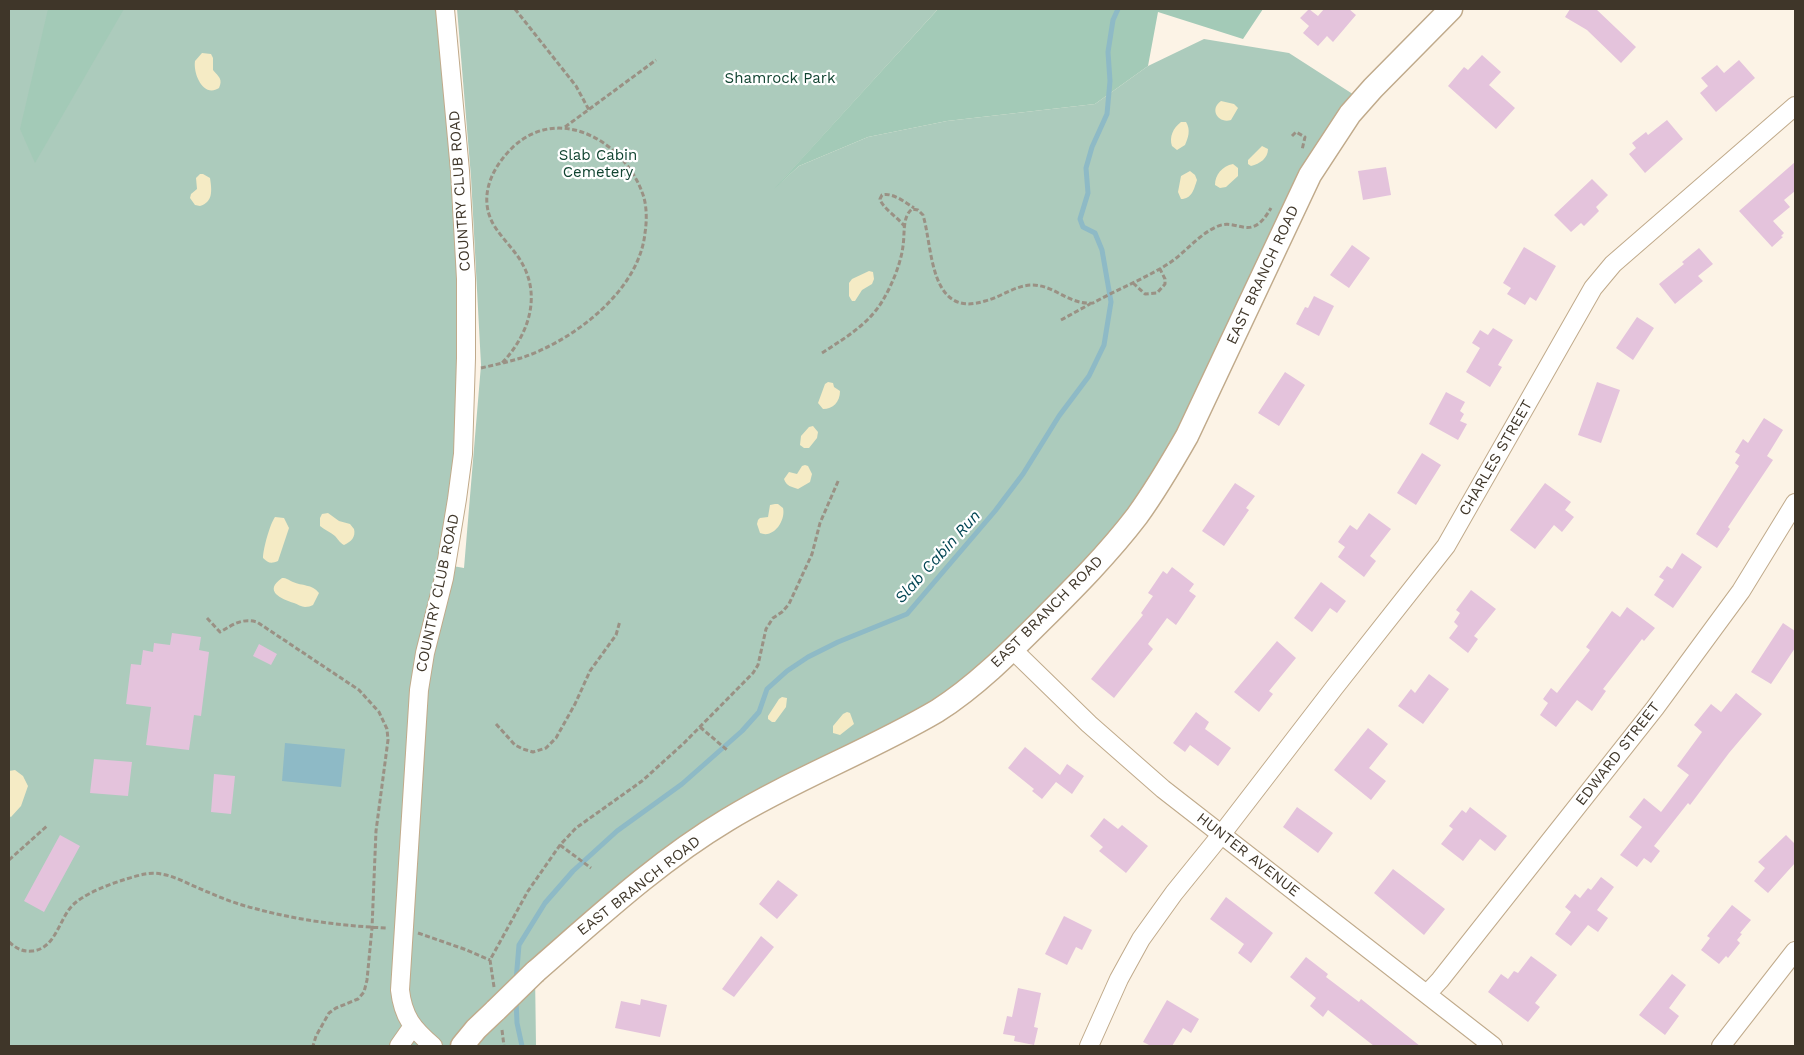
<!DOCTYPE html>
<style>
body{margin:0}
#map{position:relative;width:1804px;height:1055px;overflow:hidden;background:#fcf3e6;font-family:"Work Sans",sans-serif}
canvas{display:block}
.frame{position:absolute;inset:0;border:10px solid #3f3629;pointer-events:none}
</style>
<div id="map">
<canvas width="1804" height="1055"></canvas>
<div class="frame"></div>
</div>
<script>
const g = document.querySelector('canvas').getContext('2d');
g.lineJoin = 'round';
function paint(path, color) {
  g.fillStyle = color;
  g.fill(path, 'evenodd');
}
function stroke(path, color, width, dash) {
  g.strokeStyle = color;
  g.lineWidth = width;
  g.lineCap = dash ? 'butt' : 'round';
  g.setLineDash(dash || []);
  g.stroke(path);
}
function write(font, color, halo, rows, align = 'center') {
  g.font = font + ' "Work Sans",sans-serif';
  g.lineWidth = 4.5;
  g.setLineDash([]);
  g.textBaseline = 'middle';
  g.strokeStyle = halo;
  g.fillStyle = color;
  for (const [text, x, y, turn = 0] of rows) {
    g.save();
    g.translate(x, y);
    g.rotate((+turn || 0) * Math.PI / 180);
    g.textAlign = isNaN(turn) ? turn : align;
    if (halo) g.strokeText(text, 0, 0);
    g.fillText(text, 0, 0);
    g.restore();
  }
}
paint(new Path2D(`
 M9,9h434l23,349 -19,207 17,3 17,-203 -10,-188 -14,-168h481l-159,175 20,-18 69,-29 79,-16 148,-17 53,-38 56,-27 85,14 73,47 -12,14 -180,352 -197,218 -246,135 -192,153 1,74h-527z`), '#accbbc');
paint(new Path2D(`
 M48,9h76l-89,154 -15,-34z
 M938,9h325l-20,30 -85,-27 -10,54 -53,38 -148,17 -79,16 -69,29 -25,23z`), '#a3cab7');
paint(new Path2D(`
 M202,53l9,1 2,4v12c6,7 10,9 6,18 -15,10 -26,-13 -24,-27z
 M1221,101l13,3 4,4 -7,12c-13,4 -22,-11 -10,-19z
 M1181,122h5c5,8 2,16 -1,23l-8,5 -5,-4c-3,-9 1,-18 9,-24z
 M1262,146l6,3c0,9 -8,15 -17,17l-3,-2v-4z
 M1233,164l5,4v8l-12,11 -6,1 -5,-3c0,-10 7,-19 18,-21z
 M1190,171l5,4 2,5c-3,9 -5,19 -16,19l-3,-7 3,-16z
 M200,174h3l7,4c2,13 3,24 -10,28l-5,-1 -5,-7 1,-4 6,-5 -1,-11z
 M869,271l4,1 1,7 -2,5 -10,6 -7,11h-3l-3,-5v-13l3,-4z
 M828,382l5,1 1,4 6,4c0,11 -7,18 -17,18l-5,-6 7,-19z
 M813,426l5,6 -1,6 -8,10h-5l-4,-3 1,-9 8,-9z
 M805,465l3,1 4,8 -2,8 -12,7c-6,-2 -12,-3 -14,-10l5,-7 8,2 5,-8z
 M775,504h3l5,4c3,12 -9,31 -23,25l-3,-9 1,-4 2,-2 8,-1 2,-12z
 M328,513l11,8 11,3 4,5c2,8 -3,13 -10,16 -5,-3 -6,-6 -9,-9 -5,-4 -10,-6 -15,-10v-8l2,-4z
 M275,517l9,1 5,10 -11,33c-7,3 -10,2 -15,-3 0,-9 7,-34 12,-41z
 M282,578c5,0 6,2 11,4 9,4 19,2 26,11l-6,12c-2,1 -5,2 -8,2 -3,0 -8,-3 -11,-4 -13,-4 -31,-12 -12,-25z
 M782,697l5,1 -1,9 -11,15h-3l-4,-3v-3l11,-17z
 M847,712l3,1 4,11 -14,11 -7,-2v-7l10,-12z
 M15,770l8,6 5,10 -7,20 -10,11 -2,-1v-45z`), '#f5ebc5');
paint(new Path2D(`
 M285,743l60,6 -4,38 -59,-6z`), '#8ebac6');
stroke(new Path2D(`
 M516,981l3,-36 26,-42 28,-32 44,-40 65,-47 60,-53 17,-19 8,-23 20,-18 21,-14 30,-15 69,-28 88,-103 28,-37 36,-58 30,-40 15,-31 7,-43 -9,-52 -7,-17 -12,-6 -3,-8 8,-26 -2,-25 6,-21 15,-33 3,-33 -2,-29 5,-32 5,-11
 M516,1000l1,23 5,23`), '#8ebac6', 5);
paint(new Path2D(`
 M1309,9l9,7 6,-7h25l7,6 -23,27 -6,-6 -9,10 -15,-13 6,-7 -9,-8z
 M1570,9h26l40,38 -15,16 -34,-33 -22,-13z
 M1482,55l19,17 -12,13 26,23 -19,21 -48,-43 16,-19 4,3z
 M1739,60l16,18 -39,34 -16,-19 8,-7 -7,-8 16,-13 7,8z
 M1667,120l16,19 -38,34 -16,-19 7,-6 -4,-5 14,-11 2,3z
 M1795,162v29l-11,9 6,7 -17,14 11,12 -3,3 2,1 -11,10 -33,-36z
 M1386,167l5,28 -28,5 -5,-29z
 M1592,179l16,16 -12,12 3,4 -15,15 -3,-3 -10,9 -17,-17z
 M1352,245l18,13 -21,30 -19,-13z
 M1524,247l32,19 -20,35 -6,-4 -5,8 -18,-11 4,-6 -8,-5z
 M1699,248l14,16 -15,12 5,5 -28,23 -16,-20 25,-20 -2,-2z
 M1314,296l20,10 -15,30 -23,-12 9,-17 3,1z
 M1637,317l17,11 -21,32 -17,-12z
 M1493,328l20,12 -15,25 4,2 -12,20 -24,-15 14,-24 -8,-5 8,-13 8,5z
 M1285,372l20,13 -26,41 -21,-13z
 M1597,382l23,8 -19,53 -23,-8z
 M1446,392l19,10 -5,9 4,3 -4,7 7,3 -9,16 -29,-16z
 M1764,418l19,12 -16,26 6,4 -45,67 2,2 -13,19 -21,-14 43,-68 -4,-3 5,-8 -5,-3 8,-13 5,4z
 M1422,453l19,12 -25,40 -19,-12z
 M1235,483l20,13 -9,12 3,2 -25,36 -22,-15z
 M1545,483l26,19 -6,8 9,7 -12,15 -8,-7 -19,24 -25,-19z
 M1369,513l22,16 -21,27 6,5 -12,16 -26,-20 7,-10 -7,-5 12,-17 7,5z
 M1682,553l20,14 -29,41 -19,-13 10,-15 -5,-3 8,-11 5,3z
 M1172,567l22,17 -5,7 7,5 -20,29 -9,-7 -19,26 5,5 -39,49 -23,-19 52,-64 -2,-2 12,-17 -5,-3 15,-22 4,3z
 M1321,582l25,19 -9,12 -7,-5 -18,24 -18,-14z
 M1471,590l25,19 -22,27 4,3 -10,14 -19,-15 9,-12 -4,-4 6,-9 -4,-3z
 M1627,607l28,21 -11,13 -2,-2 -39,50 3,2 -14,20 -15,-11 -21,27 -16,-12 8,-12 -5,-4 8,-11 6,5 33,-43 -4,-3 26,-36 8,6z
 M1783,623l12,8v17l-24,36 -20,-12z
 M172,633l29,4 -2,13 10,2 -8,64 -7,-1 -5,35 -43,-5 5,-38 -25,-3 5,-40 10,1 2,-15 10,2 1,-9 16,2z
 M1277,641l19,17 -27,33 4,3 -14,18 -25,-20z
 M259,644l18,10 -6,11 -18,-9z
 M1429,674l20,15 -26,35 -25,-18 13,-17 4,4z
 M1736,693l26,21 -33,39 -39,52 -2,-2 -34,43 6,5 -9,12 -7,-5 -7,9 -17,-12 22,-28 -13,-10 15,-19 17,14 28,-37 -12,-9 25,-34 -8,-7 17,-21 10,8z
 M1196,712l13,10 -4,7 26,19 -13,18 -28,-21 -5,7 -12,-9z
 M1368,728l20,16 -19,24 17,13 -15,19 -37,-30z
 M1025,747l35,28 7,-11 17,12 -12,18 -16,-12 -14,17 -10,-8 2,-2 -26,-21z
 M94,759l38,3 -4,34 -38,-3z
 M214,774l21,2 -4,38 -20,-2z
 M1297,807l36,26 -15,20 -35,-26z
 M1470,807l37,29 -12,15 -15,-12 -17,22 -22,-17 12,-15 -4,-3 13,-16 4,3z
 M1104,818l14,11 4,-4 26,21 -22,27 -27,-22 4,-4 -13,-11z
 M60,835l20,11 -36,66 -20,-11z
 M1786,835l9,9v19l-27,30 -14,-12 11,-13 -7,-6z
 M1393,869l52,40 -21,26 -50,-42z
 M1601,877l13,10 -17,23 11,8 -10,14 -10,-7 -17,21 -16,-12 16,-22 -6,-5 10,-13 5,4 8,-10 3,2z
 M778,880l20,15 -21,24 -18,-15z
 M1226,897l47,36 -22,30 -13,-10 6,-9 -34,-25z
 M1732,905l19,15 -11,13 2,1 -5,6 3,3 -12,15 -2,-2 -7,8 -18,-14 9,-12 -3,-2z
 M1064,916l28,14 -10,20 -6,-3 -9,18 -22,-11z
 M761,936l13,11 -40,50 -12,-8z
 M1531,956l26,19 -22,28 5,4 -12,15 -40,-30 13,-18 7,5 6,-8 4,2z
 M1306,957l22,17 -2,3 33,25 2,-3 59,47h-46l-46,-36 -5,7 -13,-11 6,-8 -26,-21z
 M1672,974l14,11 -17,23 10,8 -14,19 -26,-20z
 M1018,988l23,5 -7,34 4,1 -4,17 -20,-4 1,-5 -12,-2 4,-18 5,1z
 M641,999l26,6 -7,32 -45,-9 6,-27 19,4z
 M1167,1000l32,19 -8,14 -8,-5 -11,18h-21l-8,-4z`), '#e4c3dc');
const minor = new Path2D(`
 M1013,650l76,74 74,65 330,257
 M1427,994l13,-14 215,-272 86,-117 54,-88
 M399,1046l14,-20
 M433,1046c-20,-17 -30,-29 -33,-56l19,-300 6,-37 19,-75 13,-79 6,-45 3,-96v-79l-6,-108 -15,-162
 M1089,1046l30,-67 22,-40 33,-46 47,-58 113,-147 112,-142 147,-258 20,-24 182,-158
 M1721,1046l74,-95`);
const major = new Path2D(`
 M535,972c61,-53 122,-110 192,-152 67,-41 142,-69 210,-109 38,-24 72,-58 104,-90 33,-33 67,-67 96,-105 18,-25 34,-52 50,-80l123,-261 40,-61 23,-26 78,-79
 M462,1046l14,-17 20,-19`);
stroke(minor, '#c0aa8b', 20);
stroke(major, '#c0aa8b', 25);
stroke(new Path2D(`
 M515,9l61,77 13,24
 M565,127l91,-67
 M1292,136l4,-4 9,5 -3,13
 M905,227c-6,-9 -23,-19 -25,-28l2,-4c11,-3 24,8 32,13
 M1133,283l12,11 12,-1 8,-9v-5l-5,-10
 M1061,320l29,-16
 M822,353c23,-15 47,-29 61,-53 9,-15 18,-37 20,-54 2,-12 -1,-29 9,-37l6,1 5,5c10,33 6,104 62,86 16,-4 31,-16 47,-16 23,0 36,20 61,18 25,-14 51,-24 75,-39 17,-11 29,-28 48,-37 22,-11 34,18 55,-19
 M481,368c13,-3 27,-6 40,-10 52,-17 118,-67 124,-125 2,-13 2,-29 -3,-41 -19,-51 -83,-88 -129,-45 -22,21 -36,52 -18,80 9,14 22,25 29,40 17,34 2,71 -22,96
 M207,618l13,14c14,-8 22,-14 37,-10l102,68 20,22 8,17 1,11 -12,91 -4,97 -5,52 -3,12 -6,7 -22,9 -7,5 -13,23 -3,10
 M496,724l19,21 8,4 10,3 13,-4 10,-10 19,-34 15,-33 26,-36 4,-14
 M700,727l27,23
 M560,845l31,23
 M9,860l38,-34
 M418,933l46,16 26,11
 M9,942c7,6 13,10 23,9 25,-2 27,-35 43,-48 15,-13 51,-25 70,-29 21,-4 40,9 58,16 16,7 33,14 50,18 43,12 89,18 134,20
 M494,987l-4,-27 38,-69 32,-46 16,-17 66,-47 41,-37 70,-71 5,-8 8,-36 7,-11 9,-6 7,-8 23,-50 8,-31 19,-44
 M502,1030l2,16`), '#9a9184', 3, [5, 2.5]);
stroke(minor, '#fff', 18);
stroke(major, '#fff', 22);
const majorBridge = new Path2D(`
 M496,1010l39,-38`);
stroke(majorBridge, '#c0aa8b', 25, []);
stroke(majorBridge, '#fff', 22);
write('15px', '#114431', '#fff', [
 ["Shamrock Park",780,79],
 ["Slab Cabin",598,156],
 ["Cemetery",598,173]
]);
write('15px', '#3f3629', '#fff', [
 ["COUNTRY CLUB ROAD",460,191,-94],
 ["EAST BRANCH ROAD",1263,275,-65],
 ["CHARLES STREET",1496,458,-60],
 ["COUNTRY CLUB ROAD",438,593,-78],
 ["EAST BRANCH ROAD",1047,612,-45],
 ["EDWARD STREET",1618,754,-52],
 ["HUNTER AVENUE",1248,855,38],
 ["EAST BRANCH ROAD",639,886,-38]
]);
write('italic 16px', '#024553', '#fff', [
 ["Slab Cabin Run",938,557,-48]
]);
</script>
